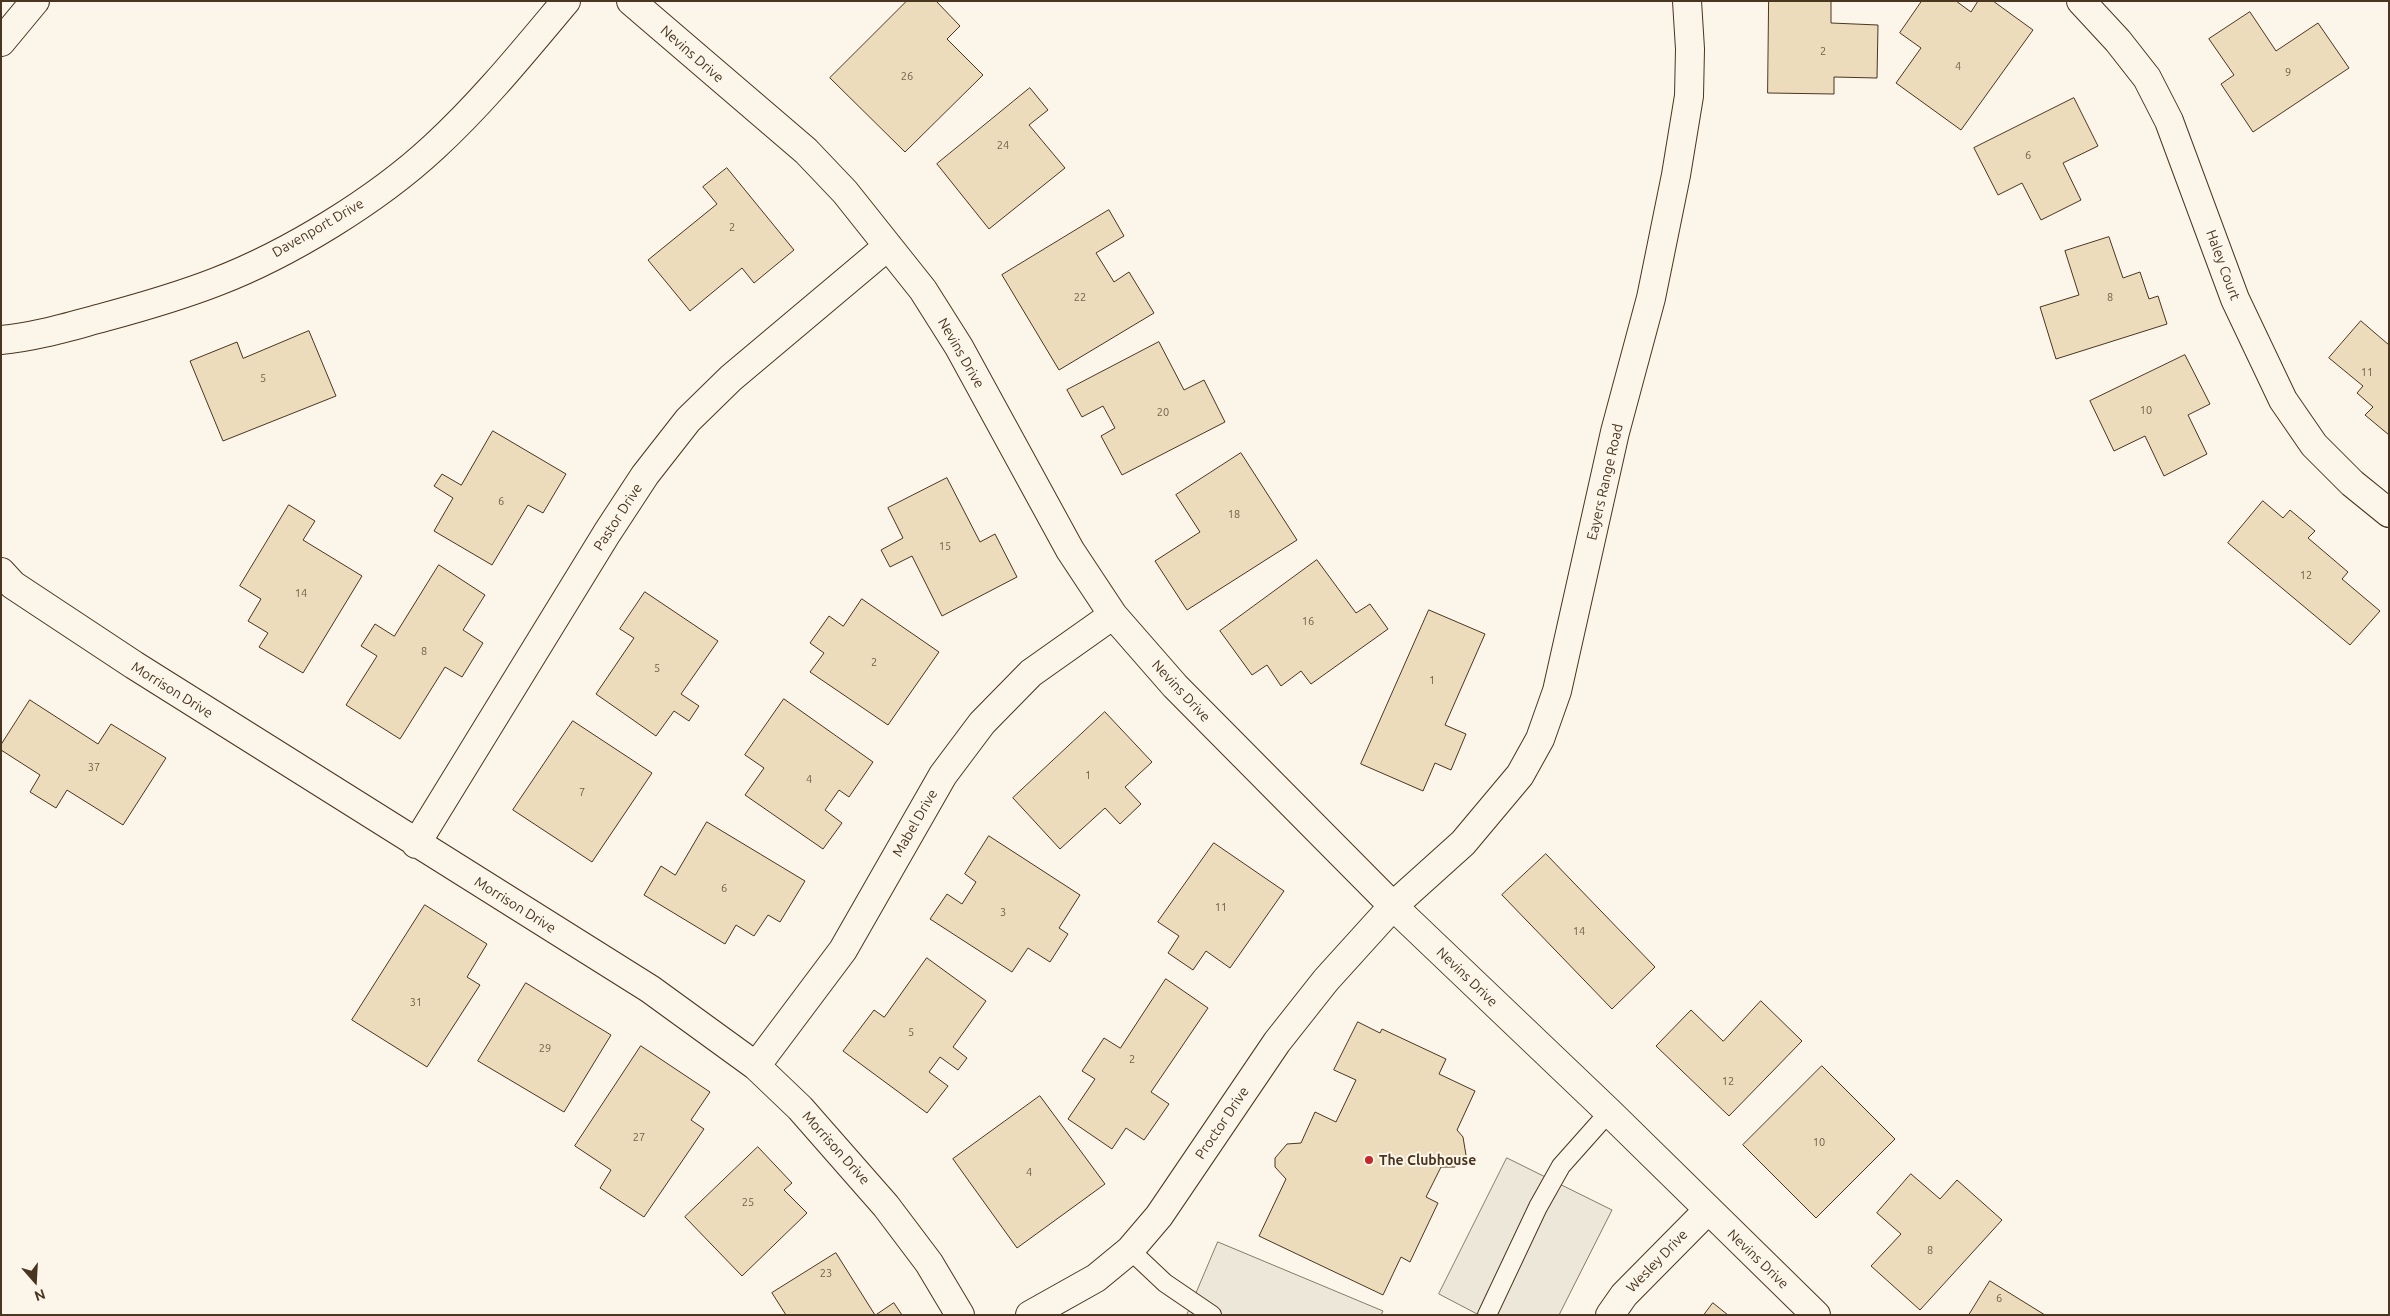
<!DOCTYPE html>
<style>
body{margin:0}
#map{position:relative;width:2390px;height:1316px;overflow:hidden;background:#fbf6e9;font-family:Ubuntu,sans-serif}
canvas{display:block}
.frame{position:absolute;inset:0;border:2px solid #4a3520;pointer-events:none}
.north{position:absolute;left:10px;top:1256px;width:50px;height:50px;-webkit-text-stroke:4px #fbf6e9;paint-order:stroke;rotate:161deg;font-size:14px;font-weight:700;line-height:20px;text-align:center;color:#4a3520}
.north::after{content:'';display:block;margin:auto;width:18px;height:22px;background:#4a3520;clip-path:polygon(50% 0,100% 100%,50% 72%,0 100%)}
</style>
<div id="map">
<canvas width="2390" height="1316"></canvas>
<div class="frame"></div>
<div class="north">N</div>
</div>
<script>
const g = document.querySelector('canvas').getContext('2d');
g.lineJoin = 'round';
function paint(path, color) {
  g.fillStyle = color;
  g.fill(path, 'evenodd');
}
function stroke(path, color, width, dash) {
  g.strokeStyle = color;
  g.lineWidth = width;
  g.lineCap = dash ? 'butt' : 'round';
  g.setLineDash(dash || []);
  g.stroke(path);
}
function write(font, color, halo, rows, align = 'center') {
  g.font = font + ' Ubuntu,sans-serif';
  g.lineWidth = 4;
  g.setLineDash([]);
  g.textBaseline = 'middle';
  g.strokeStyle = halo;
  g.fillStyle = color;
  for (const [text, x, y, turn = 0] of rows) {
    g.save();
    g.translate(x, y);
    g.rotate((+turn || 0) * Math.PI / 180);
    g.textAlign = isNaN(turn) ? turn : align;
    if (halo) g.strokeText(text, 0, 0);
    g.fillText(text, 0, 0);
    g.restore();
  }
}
const parking = new Path2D(`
 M1507,1158l105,52 -53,105h-80l-40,-21z
 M1218,1242l165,69 -2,4h-194z`);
paint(parking, '#ede7d9');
stroke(parking, '#887966', 1);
const building = new Path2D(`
 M907,1h29l24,25 -13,13 36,36 -78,77 -75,-74z
 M1769,1h62v22l47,2 -1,53 -43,-1v17l-66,-1z
 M1922,1h34l15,11 7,-11h15l40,29 -72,100 -65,-47 25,-35 -21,-15z
 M2250,12l26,39 42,-28 31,45 -96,64 -32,-48 13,-9 -25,-36z
 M1030,88l18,22 -19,15 36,43 -76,61 -52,-65z
 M2074,98l24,48 -35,17 18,37 -40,20 -19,-37 -24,12 -24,-47z
 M727,168l67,82 -40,33 -12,-15 -52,43 -42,-51 69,-56 -14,-17z
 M1109,210l15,26 -28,17 18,29 15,-10 25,41 -95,57 -57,-95z
 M2109,237l14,41 17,-6 9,27 9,-3 9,28 -111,35 -16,-52 39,-12 -14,-44z
 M2361,321l28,24v90l-24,-20 8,-8 -16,-14 6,-7 -34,-28z
 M309,331l27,65 -113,45 -33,-80 47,-19 6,16z
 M1159,342l25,48 20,-10 21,42 -103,53 -21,-39 14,-8 -12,-22 -21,11 -15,-27z
 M2185,355l25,49 -22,11 19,39 -43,22 -19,-40 -31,15 -24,-50z
 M493,431l73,43 -23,39 -15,-8 -36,60 -58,-34 19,-33 -19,-12 8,-12 19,11z
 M1241,453l56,87 -110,70 -32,-49 45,-29 -24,-37z
 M947,478l33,64 15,-8 22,43 -75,39 -30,-60 -22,11 -9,-17 22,-12 -15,-30z
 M2263,501l20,17 7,-8 25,21 -7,7 40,34 -6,7 38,32 -30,34 -122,-102z
 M289,505l26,16 -12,19 59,36 -59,97 -44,-26 9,-14 -20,-12 13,-22 -21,-13z
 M1317,560l39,53 14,-9 18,25 -77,55 -10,-13 -20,15 -14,-21 -15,10 -32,-44z
 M439,565l46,30 -22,35 20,13 -21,34 -17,-10 -45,72 -54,-34 31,-49 -16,-10 14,-22 19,12z
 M645,592l73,49 -37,53 18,12 -10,15 -15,-10 -18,25 -60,-42 38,-56 -14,-9z
 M862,599l77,53 -51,73 -78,-53 14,-19 -14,-10 19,-27 14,10z
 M1429,610l56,24 -40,91 21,9 -15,36 -16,-7 -12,28 -62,-27z
 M784,699l89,63 -24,35 -10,-7 -14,20 17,13 -19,26 -78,-54 19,-27 -19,-13z
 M30,700l68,44 13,-20 55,34 -43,67 -56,-35 -11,18 -26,-16 10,-17 -39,-25v-5z
 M1105,712l47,50 -27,25 16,17 -21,20 -15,-16 -45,41 -47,-51z
 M573,721l79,52 -60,89 -79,-52z
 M707,822l98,59 -25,41 -12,-7 -14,21 -18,-11 -11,19 -81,-49 17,-29 14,9z
 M989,836l91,59 -21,33 9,6 -18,28 -22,-14 -16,24 -82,-53 17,-25 15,10 14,-22 -11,-8z
 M1214,843l70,48 -54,77 -24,-17 -13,19 -25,-17 11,-17 -21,-14z
 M1546,854l109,113 -43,42 -110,-114z
 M425,905l62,39 -20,33 13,8 -53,82 -75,-47z
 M927,958l59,43 -33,46 14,11 -9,12 -18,-13 -11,15 19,14 -21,27 -84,-62 31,-41 10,7z
 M1166,979l42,29 -57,84 18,12 -25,36 -18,-12 -14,21 -44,-30 27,-40 -13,-8 22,-33 16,10z
 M526,983l85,52 -47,77 -86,-51z
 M1761,1001l41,40 -73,75 -73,-70 35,-36 32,31z
 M1358,1022l22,11 2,-4 64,30 -7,15 36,17 -18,39 6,7 3,18 -11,12h-14l-15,30 12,6 -28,59 -9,-5 -18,38 -124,-59 27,-57 -11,-12v-9l12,-14 14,-1 14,-31 21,10 20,-42 -22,-10z
 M641,1046l69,46 -19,28 13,9 -60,88 -44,-29 11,-18 -36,-24z
 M1822,1066l73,73 -79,79 -73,-73z
 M1040,1096l65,88 -88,64 -64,-89z
 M758,1147l34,36 -8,7 23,23 -65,63 -57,-59z
 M1911,1174l29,25 17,-19 45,40 -82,90 -49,-44 30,-32 -24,-21z
 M836,1253l39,62h-89l-14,-22z
 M1990,1281l55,34h-76z
 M894,1303l8,12h-26z
 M1713,1303l15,12h-24z`);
paint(building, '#ecdcbc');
stroke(building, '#4a3520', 1);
const lane = new Path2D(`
 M1130,1250l35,33 47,32
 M1487,1315l51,-108 23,-41 48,-54`);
const street = new Path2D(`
 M631,1l175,150 39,41 78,98 36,57 111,203 43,65 62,71 218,220 216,206 207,203
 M2081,1l37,40 29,37 22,43 66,178 48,101 31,45 38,38 37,30
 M1,42l34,-41
 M1,340c35,-3 70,-14 104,-23 37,-10 75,-21 111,-35 73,-28 161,-82 218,-135 48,-44 90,-96 132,-146
 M1,572l12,13 121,80 516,324 106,77 44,42 86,98 43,57 31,52
 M416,844l191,-311 38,-58 43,-55 43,-42 157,-132
 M756,1066l87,-116 100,-175 39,-52 49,-50 82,-58
 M1030,1315l66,-37 34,-28 29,-34 118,-174 49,-62 67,-74 70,-63 57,-68 20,-36 17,-48 58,-259 36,-134 25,-123 13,-79 1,-47 -3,-48
 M1610,1315l14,-20 84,-85`);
stroke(lane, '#4a3520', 20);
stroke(street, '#4a3520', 30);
stroke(lane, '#fbf6e9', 18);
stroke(street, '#fbf6e9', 28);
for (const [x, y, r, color] of [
 [1369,1160,5,"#c62828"]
]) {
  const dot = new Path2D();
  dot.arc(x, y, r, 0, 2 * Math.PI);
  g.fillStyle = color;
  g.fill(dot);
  stroke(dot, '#fbf6e9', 2);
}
write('11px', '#725f47', null, [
 ["2",1823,51],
 ["4",1958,66],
 ["9",2288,72],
 ["26",907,76],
 ["24",1003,145],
 ["6",2028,155],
 ["2",732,227],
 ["22",1080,297],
 ["8",2110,297],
 ["11",2367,372],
 ["5",263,378],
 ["10",2146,410],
 ["20",1163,412],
 ["6",501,501],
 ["18",1234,514],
 ["15",945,546],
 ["12",2306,575],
 ["14",301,593],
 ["16",1308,621],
 ["8",424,651],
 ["2",874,662],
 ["5",657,668],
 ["1",1432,680],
 ["37",94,767],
 ["1",1088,775],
 ["4",809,779],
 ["7",582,792],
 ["6",724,888],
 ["11",1221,907],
 ["3",1003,912],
 ["14",1579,931],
 ["31",416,1002],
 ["5",911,1032],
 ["29",545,1048],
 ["2",1132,1059],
 ["12",1728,1081],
 ["27",639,1137],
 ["10",1819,1142],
 ["4",1029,1172],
 ["25",748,1202],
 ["8",1930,1250],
 ["23",826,1273],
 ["6",1999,1298]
]);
write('14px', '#4a3520', '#fbf6e9', [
 ["Nevins Drive",692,54,41],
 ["Davenport Drive",318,228,-30],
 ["Haley Court",2223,265,70],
 ["Nevins Drive",961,353,60],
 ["Eayers Range Road",1605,482,-77],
 ["Pastor Drive",618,517,-57],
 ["Morrison Drive",172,690,32],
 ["Nevins Drive",1181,691,47],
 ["Mabel Drive",915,823,-60],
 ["Morrison Drive",515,905,32],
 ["Nevins Drive",1467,977,44],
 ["Proctor Drive",1222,1123,-56],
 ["Morrison Drive",836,1148,48],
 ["Nevins Drive",1758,1259,44],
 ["Wesley Drive",1657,1261,-46]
]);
write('bold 14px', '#4a3520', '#fbf6e9', [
 ["The Clubhouse",1379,1160]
], 'left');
</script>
